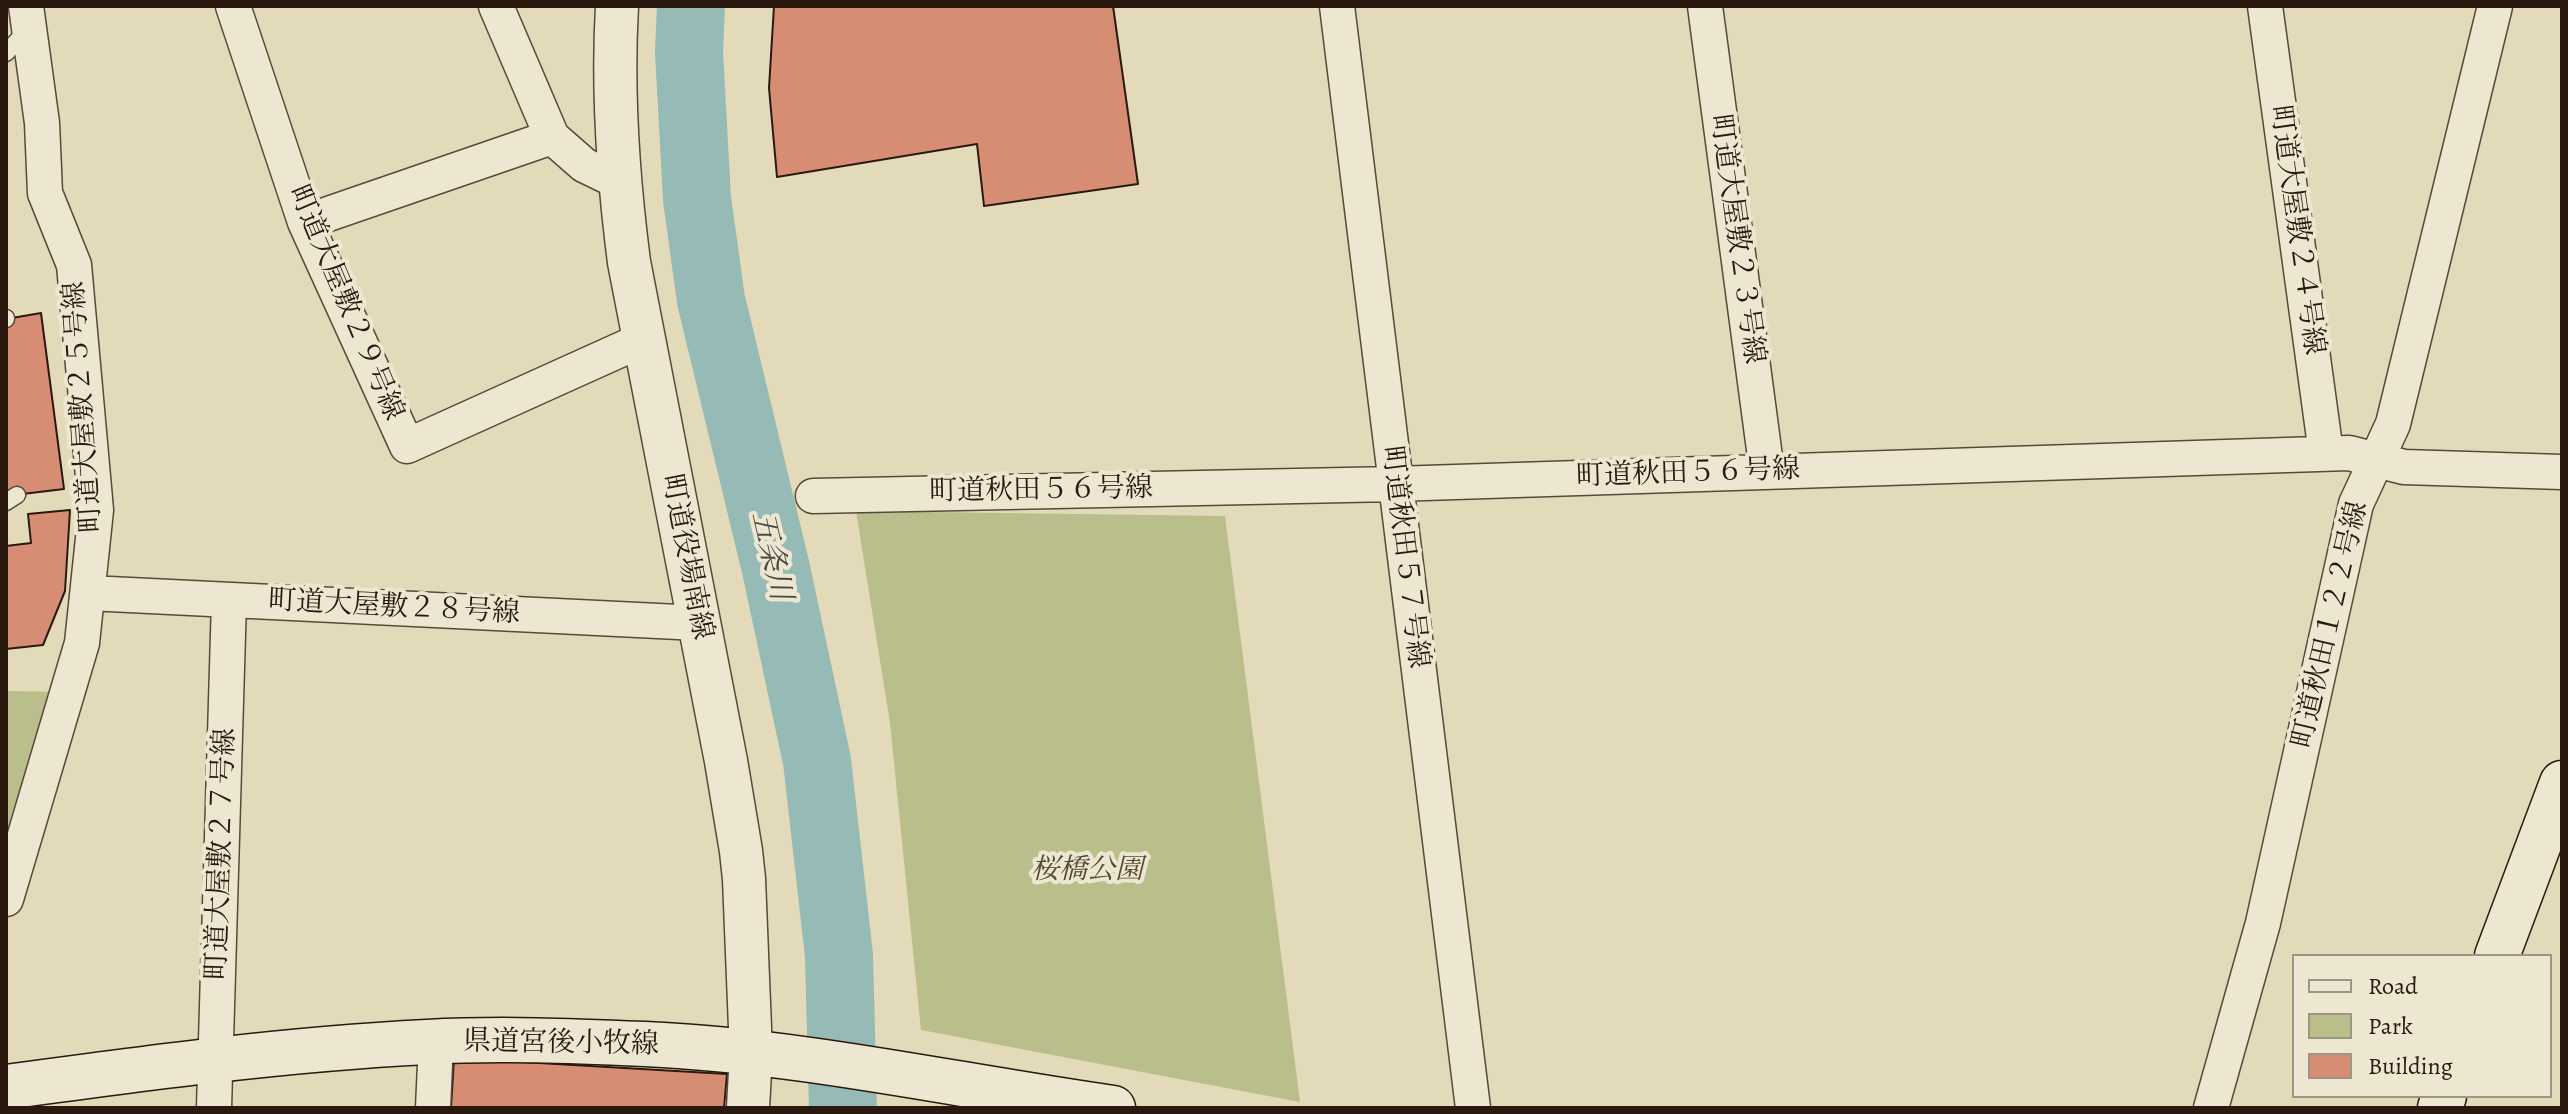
<!DOCTYPE html>
<meta charset="utf-8">
<style>
body{margin:0}
#map{position:relative;width:2568px;height:1114px;overflow:hidden;background:#e3dab9;font-family:Alegreya,serif}
canvas{display:block}
.frame{position:absolute;inset:0;border:8px solid #2a190f;pointer-events:none}
.legend{position:absolute;left:2292px;top:954px;width:260px;height:144px;box-sizing:border-box;background:#ede7d2;border:2px solid #9f9584;margin:0;padding:10px 14px;list-style:none;font-size:24px;color:#2a190f}
.legend li{display:flex;align-items:center;gap:16px;height:40px}
.legend b{width:40px;border:2px solid #9f9584}
</style>
<div id="map">
<canvas width="2568" height="1114"></canvas>
<div class="frame"></div>
<ul class="legend">
<li><b style="height:10px;background:#ede7d2"></b>Road</li>
<li><b style="height:22px;background:#babe8b"></b>Park</li>
<li><b style="height:22px;background:#d68d73"></b>Building</li>
</ul>
</div>
<script>
const g = document.querySelector('canvas').getContext('2d');
g.lineJoin = 'round';
function paint(path, color) {
  g.fillStyle = color;
  g.fill(path, 'evenodd');
}
function stroke(path, color, width, dash) {
  g.strokeStyle = color;
  g.lineWidth = width;
  g.lineCap = dash ? 'butt' : 'round';
  g.setLineDash(dash || []);
  g.stroke(path);
}
function write(font, color, halo, rows, align = 'center') {
  g.font = font + ' Alegreya,"Noto Serif JP",serif';
  g.lineWidth = 8;
  g.setLineDash([]);
  g.textBaseline = 'middle';
  g.strokeStyle = halo;
  g.fillStyle = color;
  for (const [text, x, y, turn = 0] of rows) {
    g.save();
    g.translate(x, y);
    g.rotate((+turn || 0) * Math.PI / 180);
    g.textAlign = isNaN(turn) ? turn : align;
    if (halo) g.strokeText(text, 0, 0);
    g.fillText(text, 0, 0);
    g.restore();
  }
}
paint(new Path2D(`
 M856,511l369,5 75,586 -379,-72 -31,-307z
 M6,691l63,1 -63,207z`), '#babe8b');
stroke(new Path2D(`
 M691,6l-2,46 8,147 14,101 65,269 41,192 22,194 4,153`), '#96bab5', 68);
const building = new Path2D(`
 M774,6h339l25,178 -154,22 -7,-62 -200,33 -8,-89z
 M41,313l23,176 -58,7v-177z
 M70,510l-5,81 -22,54 -37,4v-103l25,-3 -3,-29z
 M454,1058l273,16 -3,34h-273z`);
paint(building, '#d68d73');
stroke(building, '#2a190f', 2);
const service = new Path2D(`
 M6,53l22,-24
 M6,318v1
 M6,502l11,-7`);
const minor = new Path2D(`
 M233,6l72,216 102,224 235,-106
 M496,6l56,131 32,28 35,17
 M1337,6l136,1102
 M1705,6l62,466
 M2265,6l61,447
 M305,222l247,-85
 M813,496l581,-12 955,-31 55,14 158,5
 M89,593l610,30
 M6,899l76,-256 14,-133 -22,-245 -29,-72 -3,-70 -16,-117
 M214,1108l15,-508
 M433,1108l3,-66
 M2211,1108l52,-185 93,-419 37,-80 102,-418`);
const tertiary = new Path2D(`
 M617,6c-5,86 1,171 12,256l97,499 15,90 3,28 7,174 -3,55`);
const secondary = new Path2D(`
 M2497,956l65,-173
 M6,1087c140,-19 280,-38 421,-45 73,-4 146,-1 218,2 158,7 313,42 468,64
 M2440,1108l4,-12`);
stroke(service, '#58493a', 19);
stroke(minor, '#58493a', 37);
stroke(tertiary, '#58493a', 45);
stroke(secondary, '#2a190f', 47);
stroke(service, '#ede7d2', 16);
stroke(minor, '#ede7d2', 34);
stroke(tertiary, '#ede7d2', 42);
stroke(secondary, '#ede7d2', 44);
write('28px', '#2a190f', '#ede7d2', [
 ["町道大屋敷２４号線",2296,230,82],
 ["町道大屋敷２３号線",1736,239,82],
 ["町道大屋敷２９号線",345,303,67],
 ["町道大屋敷２５号線",84,407,-94],
 ["町道秋田５６号線",1688,474,-2],
 ["町道秋田５６号線",1041,491,-1],
 ["町道役場南線",686,557,79],
 ["町道秋田５７号線",1404,557,83],
 ["町道大屋敷２８号線",394,608,3],
 ["町道秋田１２２号線",2331,625,-77],
 ["町道大屋敷２７号線",222,854,-88],
 ["県道宮後小牧線",561,1044,1]
]);
write('italic 28px', '#554b34', '#ede7d2', [
 ["桜橋公園",1087,871]
]);
write('italic 30px', '#4a4941', '#ede7d2', [
 ["五条川",770,556,77]
]);
</script>
